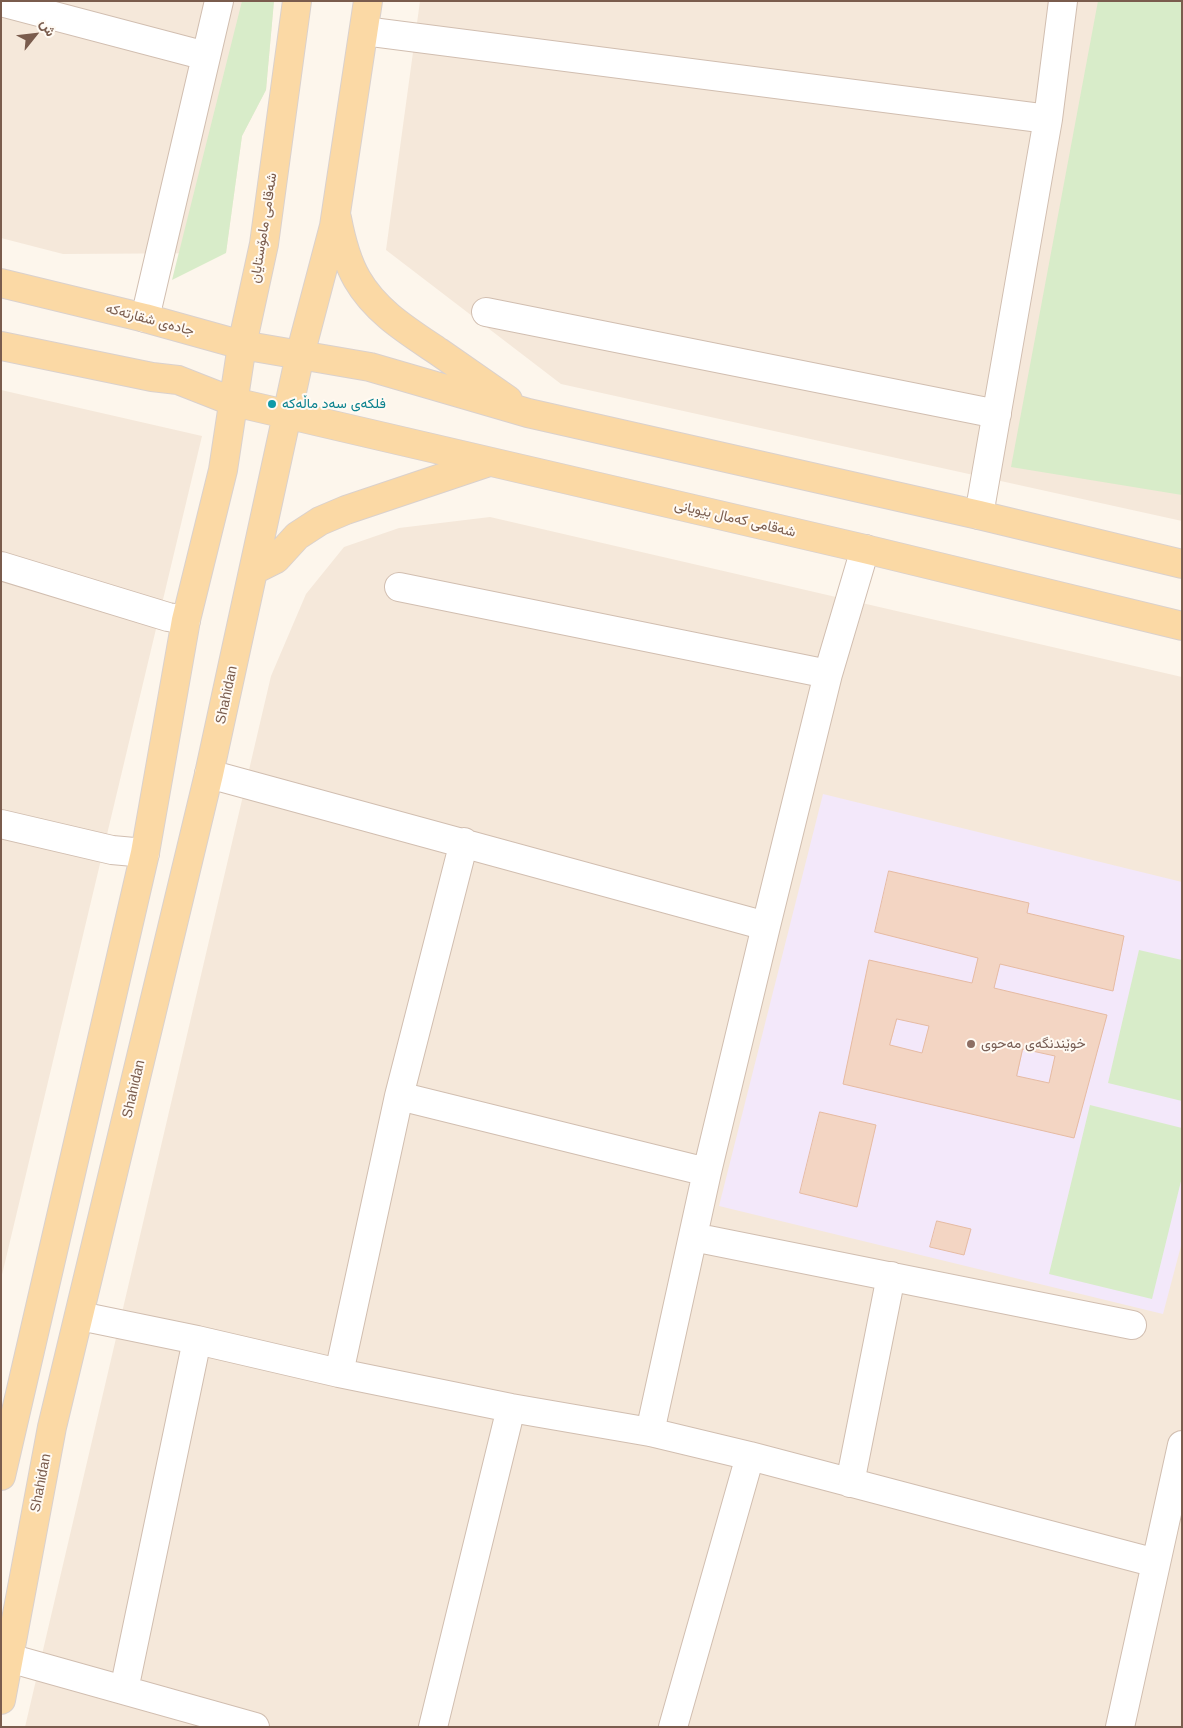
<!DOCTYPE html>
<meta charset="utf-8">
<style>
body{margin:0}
#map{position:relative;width:1183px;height:1728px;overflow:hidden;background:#fdf6ec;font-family:Helvetica,Vazirmatn,sans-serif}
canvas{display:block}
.frame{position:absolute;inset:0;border:2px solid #7a5c4d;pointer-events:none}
.north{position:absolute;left:10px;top:10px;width:50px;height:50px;-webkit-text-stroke:4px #fffaf3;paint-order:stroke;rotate:61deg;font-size:14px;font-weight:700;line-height:20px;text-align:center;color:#7a5c4d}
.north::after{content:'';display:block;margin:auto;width:18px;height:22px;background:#7a5c4d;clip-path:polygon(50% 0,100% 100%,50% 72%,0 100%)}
</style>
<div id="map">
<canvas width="1183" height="1728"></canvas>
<div class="frame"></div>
<div class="north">ش</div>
</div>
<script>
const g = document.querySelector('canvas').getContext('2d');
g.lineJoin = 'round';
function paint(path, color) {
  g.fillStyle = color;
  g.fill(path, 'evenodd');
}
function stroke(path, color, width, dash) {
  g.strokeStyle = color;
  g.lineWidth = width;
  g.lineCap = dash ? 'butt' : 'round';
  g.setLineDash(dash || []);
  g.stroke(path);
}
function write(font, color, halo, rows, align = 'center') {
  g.font = font + ' Helvetica,Vazirmatn,sans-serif';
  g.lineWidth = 4;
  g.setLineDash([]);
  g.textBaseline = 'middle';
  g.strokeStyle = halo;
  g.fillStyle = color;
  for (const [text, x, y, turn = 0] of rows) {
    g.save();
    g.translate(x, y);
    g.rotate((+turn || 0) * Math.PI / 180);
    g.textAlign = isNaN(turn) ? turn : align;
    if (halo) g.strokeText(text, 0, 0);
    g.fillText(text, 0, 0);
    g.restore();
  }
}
paint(new Path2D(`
 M1,1h273l-8,89 -24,46 -16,117 -163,1 -62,-16z
 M420,1h762v520l-621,-137 -175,-134z
 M1,390l201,46 -201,843z
 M490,517l692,160v1050h-1157l246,-1051 35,-82 38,-47 55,-19z`), '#f5e8da');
paint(new Path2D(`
 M823,794l359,88v360l-19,72 -444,-108z`), '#f3e8fa');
paint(new Path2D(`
 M242,1h32l-8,89 -24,46 -16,117 -54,27z
 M1098,1h84v494l-171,-28z
 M1139,950l43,10v141l-74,-18z
 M1090,1105l92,23v49l-30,122 -103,-25z`), '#d8ecc9');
const building = new Path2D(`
 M889,871l140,32 -2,10 97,23 -11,55 -113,-27 -6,24 113,27 -33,123 -231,-54 26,-124 103,23 6,-25 -103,-26zM897,1019l32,7 -7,27 -32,-8zM1023,1049l32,7 -6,27 -32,-7z
 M820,1112l56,13 -19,82 -57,-14z
 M937,1221l34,8 -7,26 -34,-8z`);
paint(building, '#f3d5c3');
stroke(building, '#e6bba3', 1);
const minor = new Path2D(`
 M1,2l205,54
 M364,31l684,88
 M486,312l511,102
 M145,318l74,-317
 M979,515l69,-396 15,-118
 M1,566l167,51 18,3
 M399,587l429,87
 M209,774l557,152
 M1,824l111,26 33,3
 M399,1096l308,76
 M693,1237l439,88
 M80,1316l117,24 142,33 172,35 139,24 100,24 406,107
 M339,1373l60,-277 65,-254
 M650,1432l57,-260 59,-246 62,-252 37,-125
 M850,1483l41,-207
 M9,1658l246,69
 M124,1690l73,-350
 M433,1727l78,-319
 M673,1727l77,-271
 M1120,1727l62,-282`);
const major = new Path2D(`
 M337,218c4,21 9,42 20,61 19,33 51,52 82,73 23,16 46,32 69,48
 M1,283l144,35 97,27 128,22 158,46 451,102 203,49
 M1,346l151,31 26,3 56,22 631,147 317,77
 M254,570l22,-11 21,-23 23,-15 26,-11 143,-48
 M1,1476l144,-623 41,-233 37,-150 19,-125 22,-101 33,-243
 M1,1700l51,-273 157,-653 91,-419 34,-129 34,-225`);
stroke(minor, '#d1beb0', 30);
stroke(major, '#dad1cd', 30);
stroke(minor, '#fff', 28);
stroke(major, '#fbd9a5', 28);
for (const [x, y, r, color] of [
 [272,404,5,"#0f9aa8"],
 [971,1044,5,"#8d6e63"]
]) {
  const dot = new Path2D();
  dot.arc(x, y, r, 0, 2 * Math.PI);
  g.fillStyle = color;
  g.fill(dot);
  stroke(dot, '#fffaf3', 2);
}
write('14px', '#7a5c4d', '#fffaf3', [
 ["شەقامی مامۆستایان",264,228,-81],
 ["جادەی شقارتەکە",150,320,15],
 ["شەقامی کەمال بێویانی",735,519,13],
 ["Shahidan",227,695,-78],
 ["Shahidan",134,1089,-77],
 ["Shahidan",41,1483,-79]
]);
write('14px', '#0d838f', '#fffaf3', [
 ["فلکەی سەد ماڵەکە",282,404]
], 'left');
write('14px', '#785e54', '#fffaf3', [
 ["خوێندنگەی مەحوی",981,1044]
], 'left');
</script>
